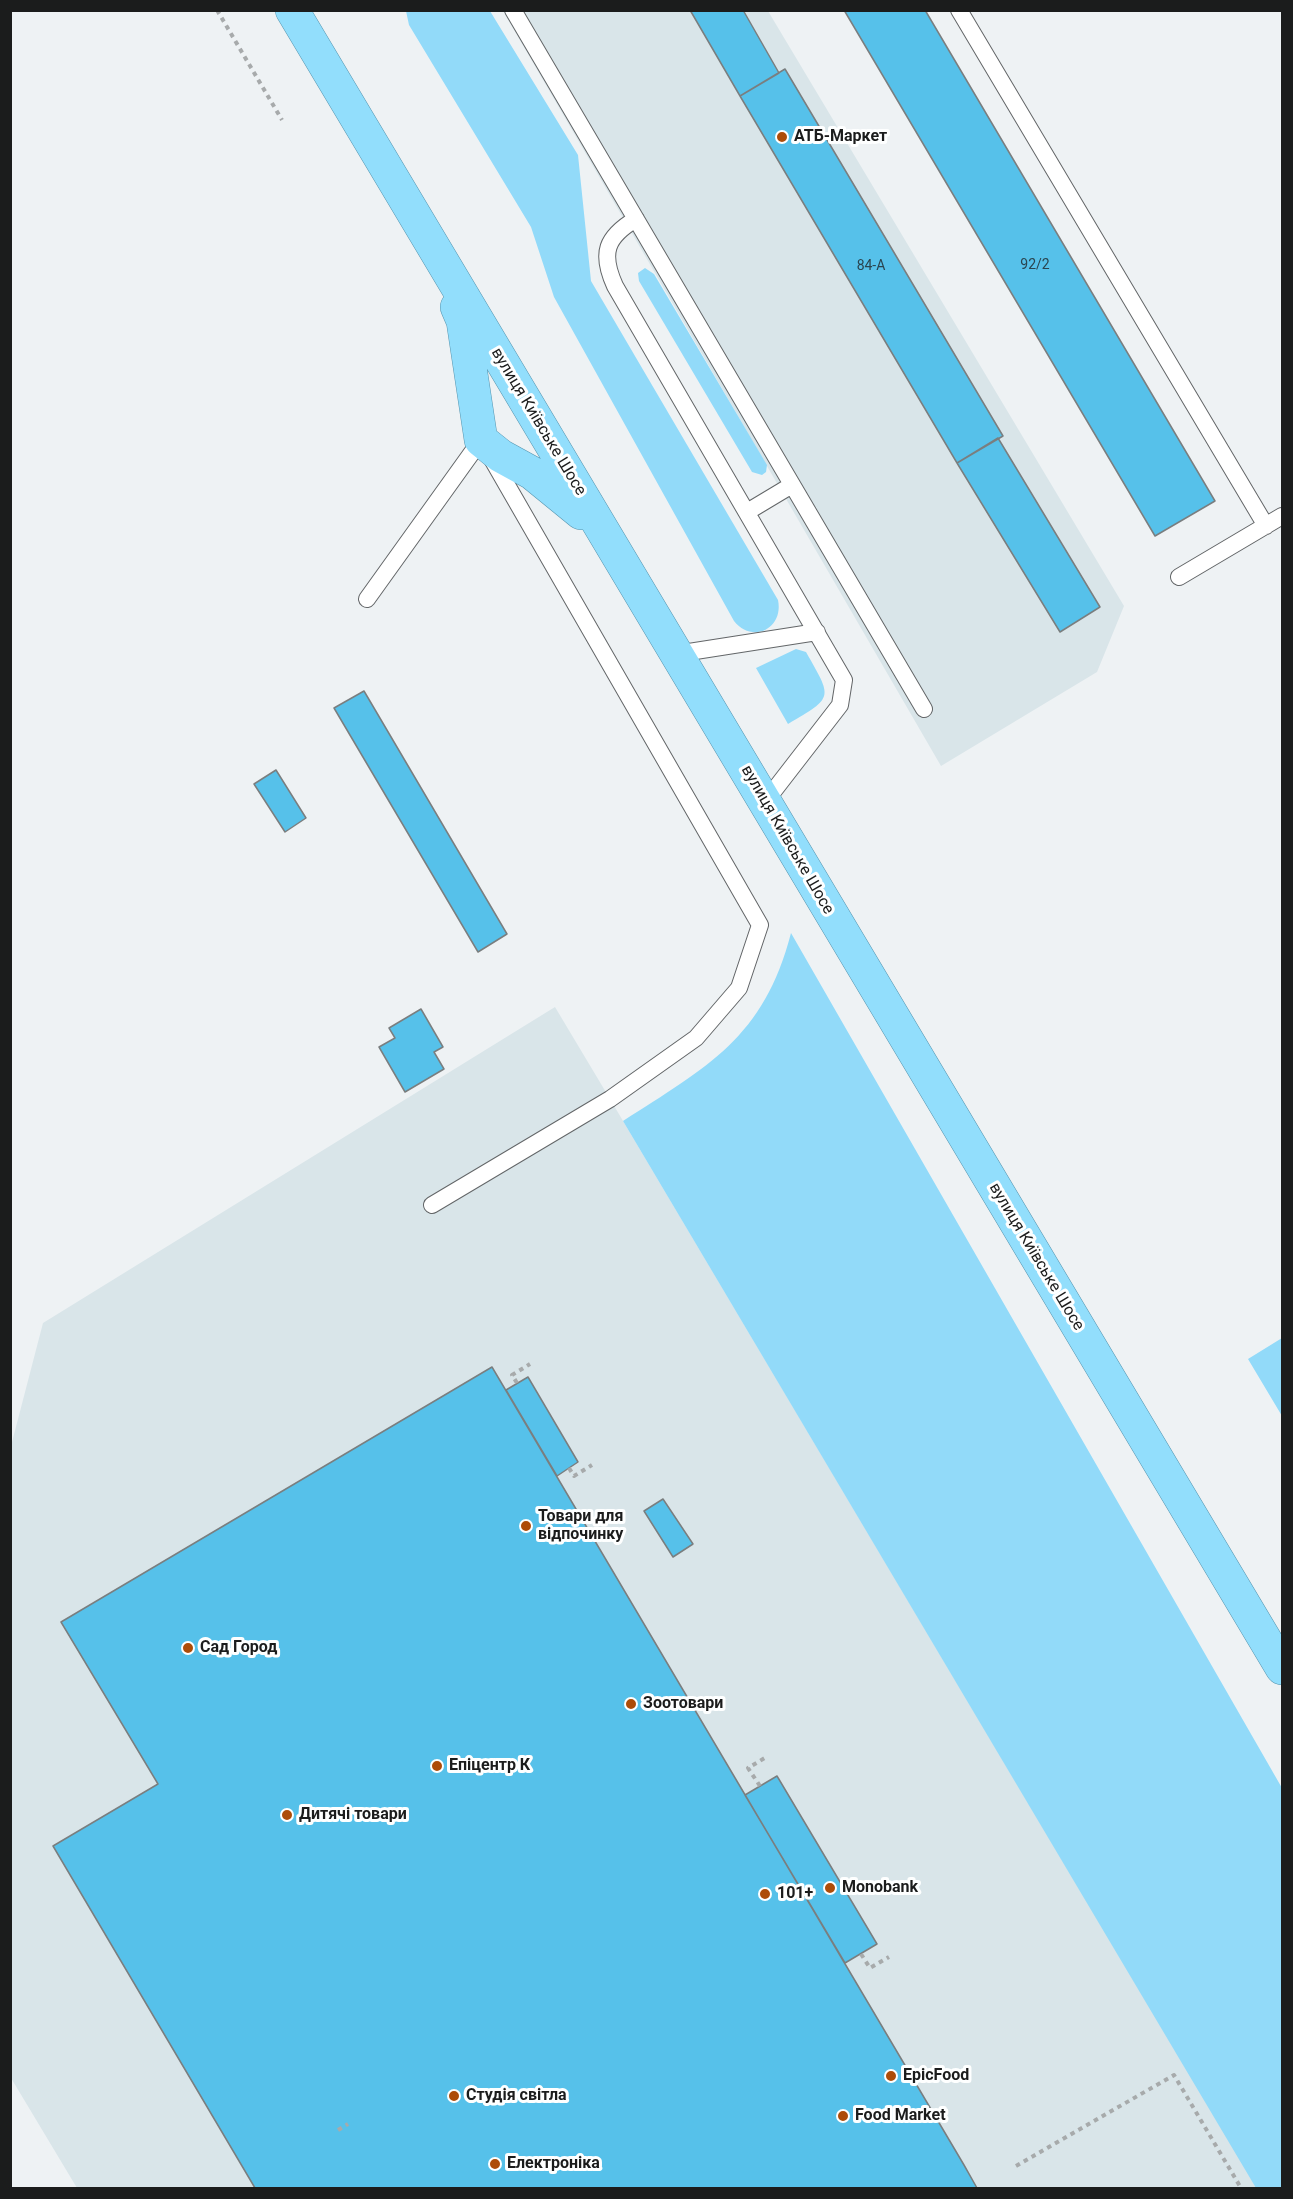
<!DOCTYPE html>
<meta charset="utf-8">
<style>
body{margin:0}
#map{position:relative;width:1293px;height:2199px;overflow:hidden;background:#eef2f4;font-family:Roboto,sans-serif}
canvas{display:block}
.frame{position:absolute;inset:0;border:12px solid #1b1c1c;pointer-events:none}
</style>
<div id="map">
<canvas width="1293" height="2199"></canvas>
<div class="frame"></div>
</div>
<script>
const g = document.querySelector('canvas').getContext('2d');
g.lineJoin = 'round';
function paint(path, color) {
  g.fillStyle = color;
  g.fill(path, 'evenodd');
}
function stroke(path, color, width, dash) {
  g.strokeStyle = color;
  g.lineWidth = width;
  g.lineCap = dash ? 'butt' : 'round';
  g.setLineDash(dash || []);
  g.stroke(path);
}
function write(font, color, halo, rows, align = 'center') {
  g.font = font + ' Roboto,sans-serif';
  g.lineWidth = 6;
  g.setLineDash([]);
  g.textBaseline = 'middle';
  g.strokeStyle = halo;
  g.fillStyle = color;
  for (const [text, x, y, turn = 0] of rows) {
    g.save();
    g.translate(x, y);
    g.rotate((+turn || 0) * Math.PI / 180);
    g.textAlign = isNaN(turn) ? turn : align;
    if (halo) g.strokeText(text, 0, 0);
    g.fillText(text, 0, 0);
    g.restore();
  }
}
paint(new Path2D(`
 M503,11h265l356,595 -27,66 -156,94z
 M555,1007l55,92 647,1089h-1180l-66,-110v-632l32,-123z`), '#d9e5e9');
paint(new Path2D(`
 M406,11h84l88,144 13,126 187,319c6,29 -26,44 -44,21l-180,-324 -23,-70 -122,-202z
 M645,268l9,6 113,191 -1,7 -4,3 -10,-3 -113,-191 -1,-8z
 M796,649l10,3c26,46 29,45 -18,72l-32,-56z
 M791,933l491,855v400h-26l-633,-1067c84,-54 141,-83 168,-188z
 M1282,1338v78l-34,-57z`), '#92daf9');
const building = new Path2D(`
 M690,10h53l36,63 -39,23z
 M844,10h81l290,491 -60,35z
 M785,69l218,367 -46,27 -217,-367z
 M998,438l102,169 -40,25 -103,-169z
 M364,691l143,243 -29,18 -144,-244z
 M276,770l30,48 -21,14 -31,-48z
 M421,1009l22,38 -9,5 10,17 -39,23 -26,-45 16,-9 -6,-10z
 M492,1367l472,798 13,23h-722l-202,-342 105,-62 -97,-162z
 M528,1377l50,85 -21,14 -51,-86z
 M663,1499l30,45 -20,13 -29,-46z
 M777,1776l100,168 -32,19 -100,-168z`);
paint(building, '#56c1ea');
stroke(building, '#7a7e7f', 1.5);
const service = new Path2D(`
 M513,10l411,699
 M959,10l307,516
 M636,219c-30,18 -36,34 -21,67l229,394 -4,25 -75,97
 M747,512l45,-27
 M1179,577l103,-61
 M367,599l114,-159 279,485 -21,63 -43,50 -86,61 -178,106
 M676,654l141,-22`);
const trunk = new Path2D(`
 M292,10l990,1658
 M457,307l6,14 18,119 20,16 31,17 49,40`);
stroke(service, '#636668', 18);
stroke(trunk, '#5694ae', 34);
stroke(new Path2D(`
 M217,10l65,110
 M517,1383l-5,-8 18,-11
 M569,1468l5,8 18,-11
 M760,1786l-12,-18 20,-12
 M861,1954l9,14 19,-11
 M338,2130l10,-6
 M1016,2166l158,-91 67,113`), '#a7aaab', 4, [4.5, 4.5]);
stroke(service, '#fff', 16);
stroke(trunk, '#92defc', 33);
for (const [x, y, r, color] of [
 [782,137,6,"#ad4c08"],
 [526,1526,6,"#ad4c08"],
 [188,1648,6,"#ad4c08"],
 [631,1704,6,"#ad4c08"],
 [437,1766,6,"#ad4c08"],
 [287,1815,6,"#ad4c08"],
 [830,1888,6,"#ad4c08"],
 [765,1894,6,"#ad4c08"],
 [891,2076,6,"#ad4c08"],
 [454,2096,6,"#ad4c08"],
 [843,2116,6,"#ad4c08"],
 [495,2164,6,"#ad4c08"]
]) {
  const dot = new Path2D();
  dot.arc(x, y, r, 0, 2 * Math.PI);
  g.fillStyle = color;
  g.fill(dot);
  stroke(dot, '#feffff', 2);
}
write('14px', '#2a4550', null, [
 ["92/2",1035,265],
 ["84-А",871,266]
]);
write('bold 16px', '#1b1c1c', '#feffff', [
 ["АТБ-Маркет",794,137],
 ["Товари для",538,1517],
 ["відпочинку",538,1535],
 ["Сад Город",200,1648],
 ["Зоотовари",643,1704],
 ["Епіцентр К",449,1766],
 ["Дитячі товари",299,1815],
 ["Monobank",842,1888],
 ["101+",777,1894],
 ["EpicFood",903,2076],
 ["Студія світла",466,2096],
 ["Food Market",855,2116],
 ["Електроніка",507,2164]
], 'left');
write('16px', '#1b1c1c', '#feffff', [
 ["вулиця Київське Шосе",538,422,59],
 ["вулиця Київське Шосе",787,840,60],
 ["вулиця Київське Шосе",1036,1257,59]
]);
</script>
